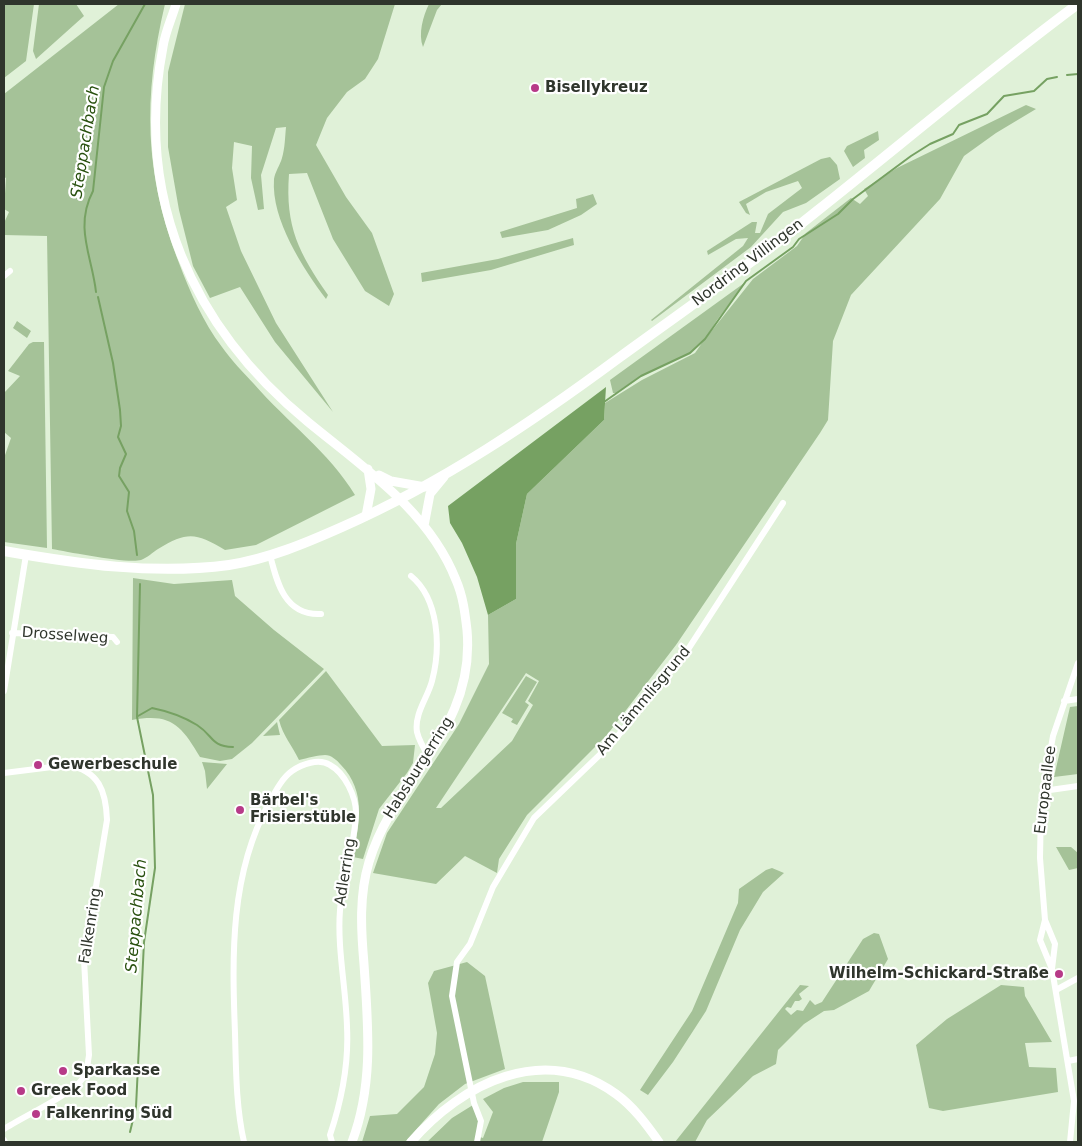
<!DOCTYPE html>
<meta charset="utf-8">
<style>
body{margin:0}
#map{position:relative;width:1082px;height:1146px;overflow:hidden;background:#e0f1d8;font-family:"DejaVu Sans",sans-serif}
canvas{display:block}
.frame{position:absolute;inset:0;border:5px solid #2f352c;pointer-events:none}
</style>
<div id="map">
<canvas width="1082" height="1146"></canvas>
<div class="frame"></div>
</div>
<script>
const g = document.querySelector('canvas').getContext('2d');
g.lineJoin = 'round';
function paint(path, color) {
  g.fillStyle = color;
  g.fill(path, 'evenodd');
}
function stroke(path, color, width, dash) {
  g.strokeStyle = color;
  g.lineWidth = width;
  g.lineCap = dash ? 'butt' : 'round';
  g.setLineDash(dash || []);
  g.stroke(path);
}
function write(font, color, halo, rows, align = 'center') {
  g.font = font + ' "DejaVu Sans",sans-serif';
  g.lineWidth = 4.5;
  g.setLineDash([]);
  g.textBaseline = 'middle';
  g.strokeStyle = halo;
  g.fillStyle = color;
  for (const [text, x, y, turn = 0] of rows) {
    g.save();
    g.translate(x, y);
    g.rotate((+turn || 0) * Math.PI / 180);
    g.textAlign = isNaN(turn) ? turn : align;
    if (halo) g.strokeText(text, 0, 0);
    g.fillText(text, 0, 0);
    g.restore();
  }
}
paint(new Path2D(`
 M4,4h30l-8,57 -22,17z
 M39,4h37l8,12 -48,43 -3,-8z
 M119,4h46c-22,93 -21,169 14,259 11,29 24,59 43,84 9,13 21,25 32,37 33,38 75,68 101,111l-99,50 -31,5c-29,-17 -37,-19 -67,-1 -5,3 -11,9 -17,11 -13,4 -72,-8 -89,-11l-5,-313 -43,-1v-12l5,-11 -5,-3 2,-31 -2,-1v-83z
 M185,4h210l-17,55 -13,20 -18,13 -20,26 -11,27 30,52 26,36 22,61 -5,12 -24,-15 -32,-52 -26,-66 -18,1c-4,53 10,79 39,121l-2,4c-23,-31 -55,-79 -52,-120 1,-7 6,-14 8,-21 3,-10 3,-21 4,-31l-10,1 -15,47 3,34 -6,1 -7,-32 1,-32 -18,-4 -2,26 5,32 -11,7 15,44 35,72 57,89 -58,-70 -35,-55 -30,11 -17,-32 -14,-56 -11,-63v-75z
 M429,4h13l-5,6 -14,37c-5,-13 0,-31 6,-43z
 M1026,105l10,4 -40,24 -32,23 -24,43 -89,96 -18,46 -5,79 -8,13 -144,212 -69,90 -80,80 -28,44 -2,14 -32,-17 -29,28 -63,-11 14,-40 72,-109 30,-60 -1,-49 28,-16v-55l11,-50 77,-74 1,-17 37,-23 53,-27 9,-13 -14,13 -49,23 -25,17h-3l-3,-13 137,-99 -30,39 -11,18 47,-59 44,-33 9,-13 45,-35 9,6 8,-8 -4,-7 33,-21zM526,673l13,8 -11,20 5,4 -21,36 -71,67h-5z
 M878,131l1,9 -15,10 1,8 -12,9 -9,-16 3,-5z
 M830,157l7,8 3,14 -34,24 -23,9 -32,35 -99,74 -1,-1 92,-74 5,-8 -12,1 -28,16 -1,-4 45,-29h5l-2,11h5l8,-19 34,-26 -4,-7 -32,11 -20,12 4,11 -4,-2 -7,-11 82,-43z
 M593,194l4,10 -16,11 -33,15 -46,8 -2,-6 77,-24 -1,-9z
 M573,238l1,7 -83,25 -69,12 -1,-9 77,-14z
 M17,321l14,10 -4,7 -14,-10z
 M33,342h11l3,206 -43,-6v-84l7,-20 -7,-6v-39l16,-17 -12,-5 21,-27z
 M133,578l41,6 58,-4 3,16 39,34 50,39 -72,74 -20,16 -12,2 -20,-4c-19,-32 -29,-44 -68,-37z
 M326,671l56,75 33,-1 -2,18 -6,10 -28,36 -16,50 -10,-2c6,-33 14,-65 -12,-92 -4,-5 -10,-10 -16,-10 -6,0 -18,3 -26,5 -7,-15 -16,-24 -20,-40z
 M526,676l11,6 -12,20 4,3 -12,20 -6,-3 2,-3 -11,-6z
 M1078,706v68l-24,3 16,-70z
 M277,722l3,13 -17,1z
 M202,762l25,2 -20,25 -2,-18z
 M1056,847h15l7,6v15l-9,2z
 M772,868l12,5 -21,19 -23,38 -34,81 -33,51 -25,33 -8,-5 52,-79 46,-108 1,-14 27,-19z
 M874,933l5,1 9,25 -19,32 -35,19 -10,1 -20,13 -26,26 -2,14 -23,12 -46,44 -12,22h-20l125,-157 9,1 -10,8 3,5 -3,2h-4l-4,7 -4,-1 -2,2 6,6 6,-5 6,1 7,-11 5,5 7,-3 41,-63z
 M467,962l18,14 20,93 -40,15 -26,20 -34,38h-43l8,-26 27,-2 27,-27 11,-33 2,-21 -9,-50 6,-12z
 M1001,985l23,2 1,9 27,46 -27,1 4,24 27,1 2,24 -115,19 -14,-3 -13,-63 31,-26z
 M523,1082h36v10l-17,50h-115l25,-24 21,-13 5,16 -1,15 6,2 10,-26 -10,-13 21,-11z`), '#a5c298');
paint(new Path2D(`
 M606,387l-2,33 -77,74 -11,50v55l-28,16 -11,-38 -15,-34 -12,-20 -2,-17z`), '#76a162');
stroke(new Path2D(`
 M1067,75l11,-1
 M96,292c-4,-36 -22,-65 -3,-101l11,-104 9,-26 32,-57
 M98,297l15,66 7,47 1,16 -3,11 8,17 -6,14 -1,8 10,16 -2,19 7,20 3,24
 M604,402l37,-26 49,-23 15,-14 41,-58 47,-34 6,-8 39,-25 15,-15 58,-43 19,-12 23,-10 6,-9 28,-11 17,-18 30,-5 13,-12 10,-2
 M138,716l14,-8c15,3 32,9 45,17 17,11 13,21 36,22
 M130,1132l6,-25 8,-165 11,-74 -2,-73 -16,-78 3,-133`), '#76a162', 2);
stroke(new Path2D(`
 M4,276l6,-5
 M270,555c7,28 15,61 51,59
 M411,576c28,23 30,71 21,105 -4,16 -18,33 -15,51 2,9 7,17 12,25
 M12,633l101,4 4,5
 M4,691l22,-136
 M1064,701l14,-2
 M4,773l64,-8c31,6 38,26 39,55l-23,139 5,96c-1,8 -2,16 -6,23 -10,16 -61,39 -79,51
 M1043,791l35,-5
 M1045,920l10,24 -3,25 22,132 -4,41
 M1052,969l-12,-29 5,-20 -5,-62 1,-53 12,-69 25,-73
 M1056,990l22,-12
 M1068,1061l10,-2
 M4,1140l1,2
 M244,1142c-8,-35 -8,-73 -9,-109 -3,-78 -5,-159 34,-230 6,-11 13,-25 23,-32 10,-7 27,-13 38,-6 15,8 26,32 26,48 -1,32 -13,65 -16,97 -3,38 6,78 7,117 2,38 -5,72 -17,108l2,7
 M477,1142l4,-21 -7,-18 -22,-107 5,-34 13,-18 23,-57 41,-69 78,-75 73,-89 98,-151`), '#fff', 6);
stroke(new Path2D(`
 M176,4c-4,14 -11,28 -13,43 -29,150 29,280 145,375 56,46 121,89 148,158 7,16 9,33 11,50 9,101 -72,145 -98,232 -10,33 -8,68 -5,102 4,61 10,120 -12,178
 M379,475l12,6 34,6
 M366,516l5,-27 -3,-20
 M424,526l6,-32 14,-17
 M411,1142c51,-59 133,-100 205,-48 17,12 31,31 43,48`), '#fff', 9);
stroke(new Path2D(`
 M4,551c74,13 150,24 225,14 39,-6 77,-22 113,-38 100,-44 190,-105 278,-170 66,-48 134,-95 197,-146 87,-69 172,-141 261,-207`), '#fff', 10);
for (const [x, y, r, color] of [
 [535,88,5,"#b73a88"],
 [38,765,5,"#b73a88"],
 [240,810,5,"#b73a88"],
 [1059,974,5,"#b73a88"],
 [63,1071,5,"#b73a88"],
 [21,1091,5,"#b73a88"],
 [36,1114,5,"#b73a88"]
]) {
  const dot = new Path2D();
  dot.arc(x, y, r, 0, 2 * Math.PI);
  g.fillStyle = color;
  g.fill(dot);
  stroke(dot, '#fff', 2);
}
write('bold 15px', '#2f352c', '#fff', [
 ["Bisellykreuz",545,88],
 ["Gewerbeschule",48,765],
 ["Bärbel's",250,801],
 ["Frisierstüble",250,818],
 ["Wilhelm-Schickard-Straße",1049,974,"right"],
 ["Sparkasse",73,1071],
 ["Greek Food",31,1091],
 ["Falkenring Süd",46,1114]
], 'left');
write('15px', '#2f352c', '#fff', [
 ["Nordring Villingen",748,263,-37],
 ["Drosselweg",65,636,4],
 ["Am Lämmlisgrund",644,701,-50],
 ["Habsburgerring",419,768,-58],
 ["Europaallee",1046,790,-83],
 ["Adlerring",346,872,-81],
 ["Falkenring",91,926,-81]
]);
write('italic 16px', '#28500e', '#fff', [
 ["Steppachbach",86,142,-81],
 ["Steppachbach",137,916,-85]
]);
</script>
